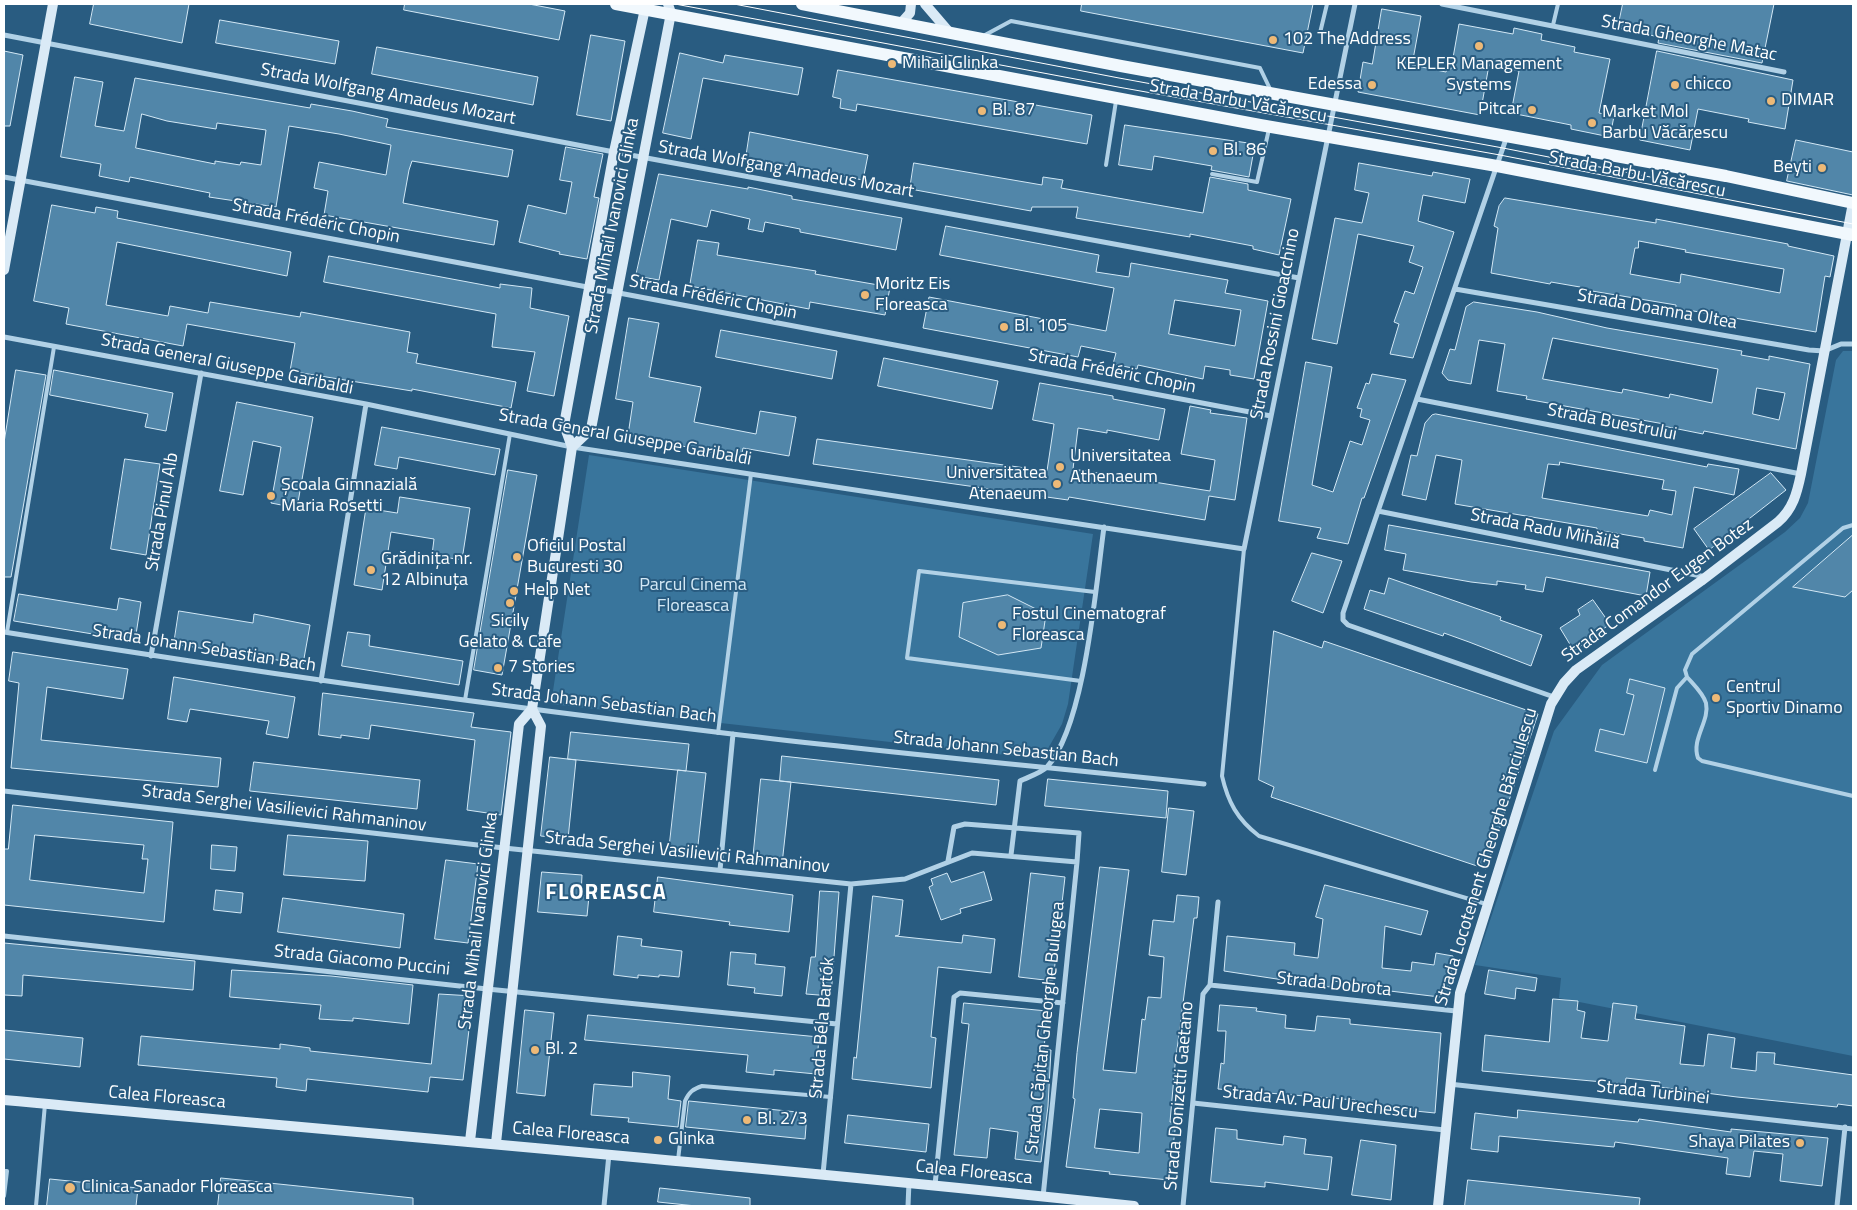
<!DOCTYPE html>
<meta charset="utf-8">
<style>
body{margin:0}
#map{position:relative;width:1857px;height:1210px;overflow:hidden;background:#295c81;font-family:"Titillium Web",sans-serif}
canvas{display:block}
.frame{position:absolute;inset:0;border:5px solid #fff;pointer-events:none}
</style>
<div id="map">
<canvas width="1857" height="1210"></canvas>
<div class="frame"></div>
</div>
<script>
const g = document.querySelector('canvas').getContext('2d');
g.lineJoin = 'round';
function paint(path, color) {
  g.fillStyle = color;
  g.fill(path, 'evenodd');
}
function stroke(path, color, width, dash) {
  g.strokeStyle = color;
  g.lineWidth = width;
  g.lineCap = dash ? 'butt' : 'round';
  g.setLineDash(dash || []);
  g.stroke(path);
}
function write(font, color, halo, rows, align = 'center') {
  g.font = font + ' "Titillium Web",sans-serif';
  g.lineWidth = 4;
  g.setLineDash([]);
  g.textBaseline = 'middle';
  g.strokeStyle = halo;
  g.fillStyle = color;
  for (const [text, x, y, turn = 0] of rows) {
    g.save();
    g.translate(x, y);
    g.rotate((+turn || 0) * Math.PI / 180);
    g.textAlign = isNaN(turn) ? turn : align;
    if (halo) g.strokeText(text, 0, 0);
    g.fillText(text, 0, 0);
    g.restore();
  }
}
paint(new Path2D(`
 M1843,351h10v705l-294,-58 2,-20 -86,-13 79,-234 48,-66 183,-133 15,-14 8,-15 28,-143z
 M589,455l504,79 -25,170 -6,20 -20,35 -491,-55z`), '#39759c');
const building = new Path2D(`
 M94,4h95l-7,39 -92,-19z
 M405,4h124l36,7 -6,29 -155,-30z
 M1082,4h231l-10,49 -222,-42z
 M1623,4h151l-12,59 -104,-20 1,-6 -41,-9z
 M1382,9l39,7 -9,49 34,7 1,-4 4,1 8,-45 54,10 1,-6 28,6 -1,6 34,7 -1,5 36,7 -11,54 15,3 -4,21 -39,-8v-4l-60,-12 8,-42 -30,-6 -9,50 -122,-23 5,-30 9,2z
 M220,20l119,21 -4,23 -119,-21z
 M591,35l34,6 -14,80 -34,-6z
 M377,47l161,30 -5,28 -161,-31z
 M4,51l19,4 -13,71h-6z
 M1657,51l136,29 -8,49 -37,-7 1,-3 -51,-10 -8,41 -50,-10z
 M680,53l43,10 2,-8 78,13 -5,27 -95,-17 -12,61 -28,-6z
 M838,70l254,45 -5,29 -230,-40 -1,7 -16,-3 1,-9 -8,-2z
 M75,77l28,5 -8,44 29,5 11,-53 175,30 1,-4 41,7 36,8 -2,8 127,23 -5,27 -96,-16 -3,9 -6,33 95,18 -4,24 -170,-30 4,-24 -14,-3 5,-26 67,13 5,-30 -52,-11 -50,-8 -13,81 -67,-10 1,-4 -80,-16 -1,5 -30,-6 2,-12 -40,-7zM142,114l25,7 49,8 1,-6 49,7 -5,35 -20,-3 -1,3 -25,-4v3l-79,-16z
 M1125,125l130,19 -6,33 -38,-7 1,-4 -58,-10 -2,14 -33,-5z
 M750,132l118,23 -5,25 -117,-22z
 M1796,140l57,12v43l-66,-14z
 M566,147l37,7 -9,43 5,1 -12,61 -28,-5 1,-2 -41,-10 9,-37 38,9 6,-32 -12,-2z
 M914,163l128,22 1,-8 20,3 -2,8 142,25 7,-36 38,7v6l43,9 -12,56 -26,-6v-3l-63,-12v3l-114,-19 2,-11h-46l-1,4 -121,-22z
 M1359,163l73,13 1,-4 37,7 -5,24 -42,-8 -5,26 36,11 -41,126 -23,-4 9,-30 -5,-2 11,-31 9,3 9,-27 -14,-5 5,-16 -56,-12 -21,110 -25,-5 23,-121 27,5 7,-30 -14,-3z
 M659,174l89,15v-2l44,9v3l110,19 -6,32 -96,-18v-3l-35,-7 -2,10 -15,-3 2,-10 -39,-9 -4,17 -36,-8 -12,61 -23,-4z
 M1505,198l151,25v-4l132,25v2l46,10 -4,21 -5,-1 -9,56 -140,-24v-3l-96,-16v-2l-29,-5 -1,2 -59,-11 7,-45 -4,-2 5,-20zM1639,241l47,9 -1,2 99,17 -4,24 -99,-19 -1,9 -50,-9 5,-26h3z
 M52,205l43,8 1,-6 22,4 -1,7 174,34 -4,24 -170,-34 -11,63 62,11 2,-10 38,7 2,-11 90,15 1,-5 109,20 -3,20 11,2 -2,9 100,19 -5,26 -99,-19v2l-122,-20 5,-28 -108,-19 -4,22 -117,-22 3,-16 -35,-7z
 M946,226l153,29 -3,17 33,5 2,-14 97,17 -3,13 43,8 -14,78 -24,-4v-5l-25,-4 -2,13 -65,-14 -1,4 -24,-5 3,-11 -35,-7 -3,11 -155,-29 6,-31 177,34 8,-43 -174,-33zM1175,300l66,10 -6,36 -66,-12z
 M698,240l21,3 -2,12 99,16 -1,3 75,13 -5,28 -75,-13 -1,7 -119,-23z
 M329,256l171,32v-4l32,4 -2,20 39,8 -15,80 -27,-5 8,-39 -43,-5 4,-33 -172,-32z
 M1474,302l63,10 70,16 135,23 -1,4 28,5v-4l41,8 -14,85 -92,-18 -1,3 -40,-8 1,-2 -138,-25 1,-3 -30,-5 8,-47 -26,-4 -8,44 -23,-4 -6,-7 8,-24 5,1 11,-43zM1553,338l165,31 -6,34 -42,-9 -1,4 -46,-9 -1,4 -79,-14zM1757,388l28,5 -6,27 -26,-6z
 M629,318l30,5 -10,54 52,10 -7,35 62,12 4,-23 36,6 -7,39 -46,-8 -2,10 -113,-23 5,-33 -17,-3z
 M721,330l116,21 -5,28 -116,-22z
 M884,358l114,23 -6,28 -114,-23z
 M1306,362l26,5 -20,118 21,7 17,-51 12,4 8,-25 -10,-3 2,-8 -5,-1 9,-25 3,1 3,-10 34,6 -42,118h-2l-14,46 -31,-6 4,-10 -42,-7z
 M16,370l30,5 -35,202h-7v-134z
 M54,370l119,23 -7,38 -21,-4 3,-13 -98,-19z
 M1040,383l73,13v3l52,10 -6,31 -52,-10v3l-29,-5 -5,41 137,22 5,-31 -34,-6 9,-48 21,4 -1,3 37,5 -12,82 -26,-4 -4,24 -136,-23 -1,3 -255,-36 4,-25 230,32 7,-47 -21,-4z
 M237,402l76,15 -16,91 -26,-5 10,-56 -28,-6 -10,54 -23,-4z
 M1436,414l271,53 1,-3 31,5 -5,26 -40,-8 -11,61 -39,-7v-3l-47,-8v-2l-142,-24 7,-44 -26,-5 -10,45 -24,-5 9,-40 6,1 8,-33 7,-8zM1560,462l104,18 -2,9 14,2 -4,24 -22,-5 -2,6 -106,-18 6,-34 11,1z
 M382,427l118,22 -5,26 -96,-18 -2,12 -22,-4z
 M125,459l35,5 -14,91 -35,-6z
 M508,470l29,5 -35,200 -28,-5z
 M1771,473l15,17 -77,60 -15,-21z
 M400,497l70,11 -8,52 -30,-5 2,-16 -43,-7 -9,58 -28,-5 12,-77 31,5z
 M1389,525l261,47 -4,24 -100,-19 -3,15 -18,-3 1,-4 -29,-4v4l-26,-3 -68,-12 3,-16 -21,-4z
 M1853,535v55l-8,7 -52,-10z
 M1312,553l30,8 -19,52 -31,-12z
 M1389,578l112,39 -1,3 42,15 -11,31 -62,-24 -25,-9 -1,3 -79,-27 6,-19 14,4z
 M19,594l98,16 2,-12 22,4 -6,39 -121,-20z
 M1008,595l38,19 -5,34 -43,7 -39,-18 4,-34z
 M1593,600l17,24 -36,27 -14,-23 20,-13 -2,-5z
 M179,611l74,12 1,-9 56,11 -7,39 -129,-20z
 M1274,631l48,17 2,-7 214,73 -52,155 -215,-72 3,-10 -15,-7z
 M348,632l22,3 -1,11 94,15 -4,24 -117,-19z
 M13,652l115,17 -5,30 -76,-12 -6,53 180,18 -3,29 -207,-19 8,-85 -10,-2z
 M174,677l121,20 -7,41 -22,-4 3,-13 -79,-12 -3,13 -19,-3z
 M1630,679l35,9 -18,75 -52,-12 5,-22 24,6 10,-40 -7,-2z
 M323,693l151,20 -3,14 40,5 -10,83 -34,-5 8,-70 -104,-15 -2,14 -28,-4v3l-22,-3z
 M571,732l118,12 -3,27 -118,-12z
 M782,756l217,24 -3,25 -216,-24z
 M550,757l26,3 -8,79 -27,-3z
 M254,762l166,18 -3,29 -167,-18z
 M678,770l28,3 -9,81 -28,-3z
 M761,779l30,3 -9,82 -29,-4z
 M1048,779l120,12 -2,27 -121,-12z
 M13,805l160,17 -9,100 -160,-17v-56h4zM35,835l109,10 -2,14h6l-4,34 -114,-13z
 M1169,808l25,3 -8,64 -24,-3z
 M288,835l80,6 -3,40 -81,-6z
 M212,845l25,2 -2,24 -24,-2z
 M446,860l32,4 -10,79 -33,-4z
 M1100,867l29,3 -26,200 33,3 6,-54 3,1 3,-23 13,1 3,-41 -15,-2 4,-35 21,2 3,-27 22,2 -2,21h-3l-19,147 -5,57h6l-7,58 -60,-6 1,-2 -44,-5 9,-68 -2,-1 4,-45zM1100,1109l42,4 -3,40 -44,-5z
 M542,872l40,3 -1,20 8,1 -2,20 -49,-4z
 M984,872l8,28 -32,9 1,4 -20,7 -12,-33 4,-2 -2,-6 16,-6 4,9z
 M1031,873l34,4 -12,104 -34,-4z
 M658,877l135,18 -4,37 -60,-7 1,-3 -76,-10z
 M1325,885l103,26 -7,24 -36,-9 -3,42 29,3 1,-9 22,3 2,-12 17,3 -5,42 -83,-10 1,-4 -35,-3 -1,6 -106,-16 3,-35 68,7 -1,12 24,3 5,-39 -7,-2z
 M216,890l27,3 -2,20 -27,-3z
 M820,891l19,1 -8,104 -25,-2 5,-37h4z
 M873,896l30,4 -4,35 -4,1 67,7 1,-8 32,4 -4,34 -53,-6 -7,70 5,1 -5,50 -79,-9 2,-22 2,1z
 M283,898l121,16 -4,34 -122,-16z
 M618,936l24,3 -1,7 41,5 -3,26 -20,-2v2l-21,-2v3l-24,-3z
 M4,943l191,18 -2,29 -170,-15 -1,21 -18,-1z
 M731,952l25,2 -1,10 30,3 -3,29 -28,-3 1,-5 -27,-3z
 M232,970l99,6 82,9 -4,39 -56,-6v3l-34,-2 2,-14 -91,-8z
 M1489,970l48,8 -2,13 -19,-3 -1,11 -30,-5z
 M439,994l34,2 -10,84 -33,-3 -2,15 -121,-13 -1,12 -30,-4 1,-9 -139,-13 3,-29 139,13v-5l30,4v3l121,13z
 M1553,999l25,2 -1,9 8,2 -4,26 27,3 5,-38 24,3 -2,13 50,7 -5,38 24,2 4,-32 27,4 -4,30 25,3 1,-19 18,1 -1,11 79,11v31l-15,-2 -1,3 -100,-10 -78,-10 1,-5 -34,-4 -1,6 -143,-13 3,-36 64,7z
 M964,1003l83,8 -3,39h7l-3,56 -7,56 -26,-3 3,-27 -28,-4 -3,30 -33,-3 15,-131 -7,-1z
 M1220,1005l37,3 -1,3 30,4 -1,13 30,3 2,-15 33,3v5l91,9 -6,80 -80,-8v-5l-137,-11 3,-26 3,1 2,-33h-8z
 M525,1010l29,3 -9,83 -28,-3z
 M588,1015l231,22 -3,37 -42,-4v5l-28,-3 2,-17 -163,-15z
 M4,1030l79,8 -3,29 -76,-8z
 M633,1072l37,4 -2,23 13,2 -3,26 -50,-5 1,-4 -38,-3 3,-31 38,3z
 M689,1101l118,12 -2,26 -119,-12z
 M1518,1110l120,12 1,-3 92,13v-3l97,9 -6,48 -42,-5 3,-27 -29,-3 -4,26 -24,-3 2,-16 -113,-16 -1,5 -115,-11 -1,16 -27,-3 4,-36 42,5z
 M848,1115l81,9 -3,28 -81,-9z
 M1216,1128l21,2v9l46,6 1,-9 22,3 -2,15 28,3 -4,33 -63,-8v5l-54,-5z
 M1361,1140l35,5 -5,55 -39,-5z
 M221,1178l192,20v8h-195z
 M50,1179l88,9 -2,18h-89z
 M1468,1180l172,18 -1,8h-174z
 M660,1188l90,10v8h-54l-38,-4z`);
paint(building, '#5186a9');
stroke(building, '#d3e8f5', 1);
stroke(new Path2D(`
 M1553,25l5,-21
 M1320,33l7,-29
 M985,35l26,-14 249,47 11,23
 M1106,165l10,-64
 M1212,174l45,8 12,-53
 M1244,549l-22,227c6,26 15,43 37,60l227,68
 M7,632l47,-285
 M1687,677c7,8 16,16 19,26 4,18 -15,36 -8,55l4,3 151,35
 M1081,681l-174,-23 12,-87 176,21
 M465,700l45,-266
 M718,733l33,-259
 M1655,770l22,-82 10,-11 -2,-7 7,-16 151,-126 10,-3
 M678,1160l7,-59c4,-9 8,-12 17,-15l129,11
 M4,1171h3l-3,25
 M36,1206l9,-102`), '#b1d1e6', 4);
stroke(new Path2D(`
 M1442,4l342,68
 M4,35l610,117 685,126
 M1507,136l-164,477v7l5,5 206,72
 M4,177l1267,239
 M1455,289l354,61 15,1 17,-7h12
 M4,337l362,67 206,43 672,102 111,-545
 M1417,399l384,75
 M1378,511l328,66
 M4,632c242,39 485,73 728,102 157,19 315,33 472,50
 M151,656l50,-283
 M321,681l45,-277
 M4,791l500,57 347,36 54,-5 67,-26 105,9 -34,335
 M1011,855l9,-74c8,-4 21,-8 27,-14 38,-41 49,-183 57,-240
 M948,861l6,-34 11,-3 114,9 -2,29
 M720,870l13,-136
 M4,936l483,53 350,35
 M1210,985l246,26
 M1449,1084l404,45
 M1193,1103l252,27
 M823,1174l28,-290
 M935,1185l19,-188 6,-4 103,10
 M604,1206l5,-52
 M908,1206l1,-24
 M1183,1206l20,-212 7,-9 8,-83
 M1837,1206l8,-79`), '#b1d1e6', 5);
stroke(new Path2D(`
 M925,4l24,28
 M902,22l8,-9 1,-9
 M4,270l49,-266
 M572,447l19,-18 80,-416 -3,-9
 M4,1100c377,35 753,66 1130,106
 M470,1141l49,-417 13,-15 40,-262 -8,-22 50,-273 32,-148
 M496,1143l45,-417 -9,-17
 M1438,1206l22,-213 91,-289 13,-21 12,-13 125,-89 77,-59c15,-13 19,-29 23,-48l52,-271`), '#daeaf6', 10);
stroke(new Path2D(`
 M616,4l644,121 237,41 356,69
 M802,4l319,62 605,110 127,27`), '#f1f8fd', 12);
stroke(new Path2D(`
 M675,4l443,83 382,68 353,69
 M734,4l385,74 384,70 198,39`), '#fff', 1);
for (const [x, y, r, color] of [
 [1273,40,5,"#edb977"],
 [1479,46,5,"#edb977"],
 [892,64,5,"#edb977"],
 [1372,85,5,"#edb977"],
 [1675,85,5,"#edb977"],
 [1771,101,5,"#edb977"],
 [1532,110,5,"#edb977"],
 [982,111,5,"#edb977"],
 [1592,123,5,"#edb977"],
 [1213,151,5,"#edb977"],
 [1822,168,5,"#edb977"],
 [865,295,5,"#edb977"],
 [1004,327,5,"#edb977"],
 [1060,467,5,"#edb977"],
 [1057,484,5,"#edb977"],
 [271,496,5,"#edb977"],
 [517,557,5,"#edb977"],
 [371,570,5,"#edb977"],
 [514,591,5,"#edb977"],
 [510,603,5,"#edb977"],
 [1002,625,5,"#edb977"],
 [498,668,5,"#edb977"],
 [1716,698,5,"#edb977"],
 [535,1050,5,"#edb977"],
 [747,1120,5,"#edb977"],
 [658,1140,5,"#edb977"],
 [1800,1143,5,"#edb977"],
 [70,1188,6,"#edb977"]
]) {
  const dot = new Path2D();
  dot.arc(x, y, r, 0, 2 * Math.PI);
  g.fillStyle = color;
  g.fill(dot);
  stroke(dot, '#295c81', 2);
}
write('18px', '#fff', '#295c81', [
 ["Strada Gheorghe Matac",1689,39,11],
 ["Strada Wolfgang Amadeus Mozart",388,95,11],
 ["Strada Barbu Văcărescu",1238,102,10],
 ["Strada Wolfgang Amadeus Mozart",786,170,10],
 ["Strada Barbu Văcărescu",1637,175,11],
 ["Strada Frédéric Chopin",316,222,11],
 ["Strada Mihail Ivanovici Glinka",613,226,-79],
 ["Strada Frédéric Chopin",713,298,11],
 ["Strada Doamna Oltea",1657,310,10],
 ["Strada Rossini Gioacchino",1276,324,-79],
 ["Strada General Giuseppe Garibaldi",227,365,11],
 ["Strada Frédéric Chopin",1112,372,11],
 ["Strada Buestrului",1612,423,11],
 ["Strada General Giuseppe Garibaldi",625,438,10],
 ["Strada Pinul Alb",163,512,-80],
 ["Strada Radu Mihăilă",1545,530,11],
 ["Strada Comandor Eugen Botez",1658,591,-36],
 ["Strada Johann Sebastian Bach",204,649,9],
 ["Strada Johann Sebastian Bach",604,704,7],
 ["Strada Johann Sebastian Bach",1006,750,6],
 ["Strada Serghei Vasilievici Rahmaninov",284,809,7],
 ["Strada Serghei Vasilievici Rahmaninov",687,853,6],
 ["Strada Locotenent Gheorghe Bănciulescu",1487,857,-73],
 ["Strada Mihail Ivanovici Glinka",479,921,-83],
 ["Strada Giacomo Puccini",362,961,6],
 ["Strada Dobrota",1334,985,6],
 ["Strada Béla Bartók",823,1028,-85],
 ["Strada Căpitan Gheorghe Bulugea",1046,1028,-84],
 ["Strada Turbinei",1653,1093,6],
 ["Strada Donizetti Gaetano",1180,1096,-85],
 ["Calea Floreasca",167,1098,5],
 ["Strada Av. Paul Urechescu",1320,1103,6],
 ["Calea Floreasca",571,1134,5],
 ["Calea Floreasca",974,1173,6]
]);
write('18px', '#fff', '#295c81', [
 ["102 The Address",1283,40],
 ["Mihail Glinka",902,64],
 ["KEPLER Management",1479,65,"center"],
 ["Systems",1479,86,"center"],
 ["Edessa",1362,85,"right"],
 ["chicco",1685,85],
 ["DIMAR",1781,101],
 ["Pitcar",1522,110,"right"],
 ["Bl. 87",992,111],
 ["Market Mol",1602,113],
 ["Barbu Văcărescu",1602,134],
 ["Bl. 86",1223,151],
 ["Beyti",1812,168,"right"],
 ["Moritz Eis",875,285],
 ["Floreasca",875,306],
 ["Bl. 105",1014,327],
 ["Universitatea",1070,457],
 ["Athenaeum",1070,478],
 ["Universitatea",1047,474,"right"],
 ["Atenaeum",1047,495,"right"],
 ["Școala Gimnazială",281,486],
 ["Maria Rosetti",281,507],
 ["Oficiul Postal",527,547],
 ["Bucuresti 30",527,568],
 ["Grădinița nr.",381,560],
 ["12 Albinuța",381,581],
 ["Help Net",524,591],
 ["Fostul Cinematograf",1012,615],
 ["Floreasca",1012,636],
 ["Sicily",510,622,"center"],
 ["Gelato & Cafe",510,643,"center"],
 ["7 Stories",508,668],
 ["Centrul",1726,688],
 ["Sportiv Dinamo",1726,709],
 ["Bl. 2",545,1050],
 ["Bl. 2/3",757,1120],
 ["Glinka",668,1140],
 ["Shaya Pilates",1790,1143,"right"],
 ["Clinica Sanador Floreasca",81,1188]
], 'left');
write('18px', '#d3e8f5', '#295c81', [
 ["Parcul Cinema",693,586],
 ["Floreasca",693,607]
]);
g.letterSpacing = '1px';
write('bold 22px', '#fff', '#295c81', [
 ["FLOREASCA",606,894]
]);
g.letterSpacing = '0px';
</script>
